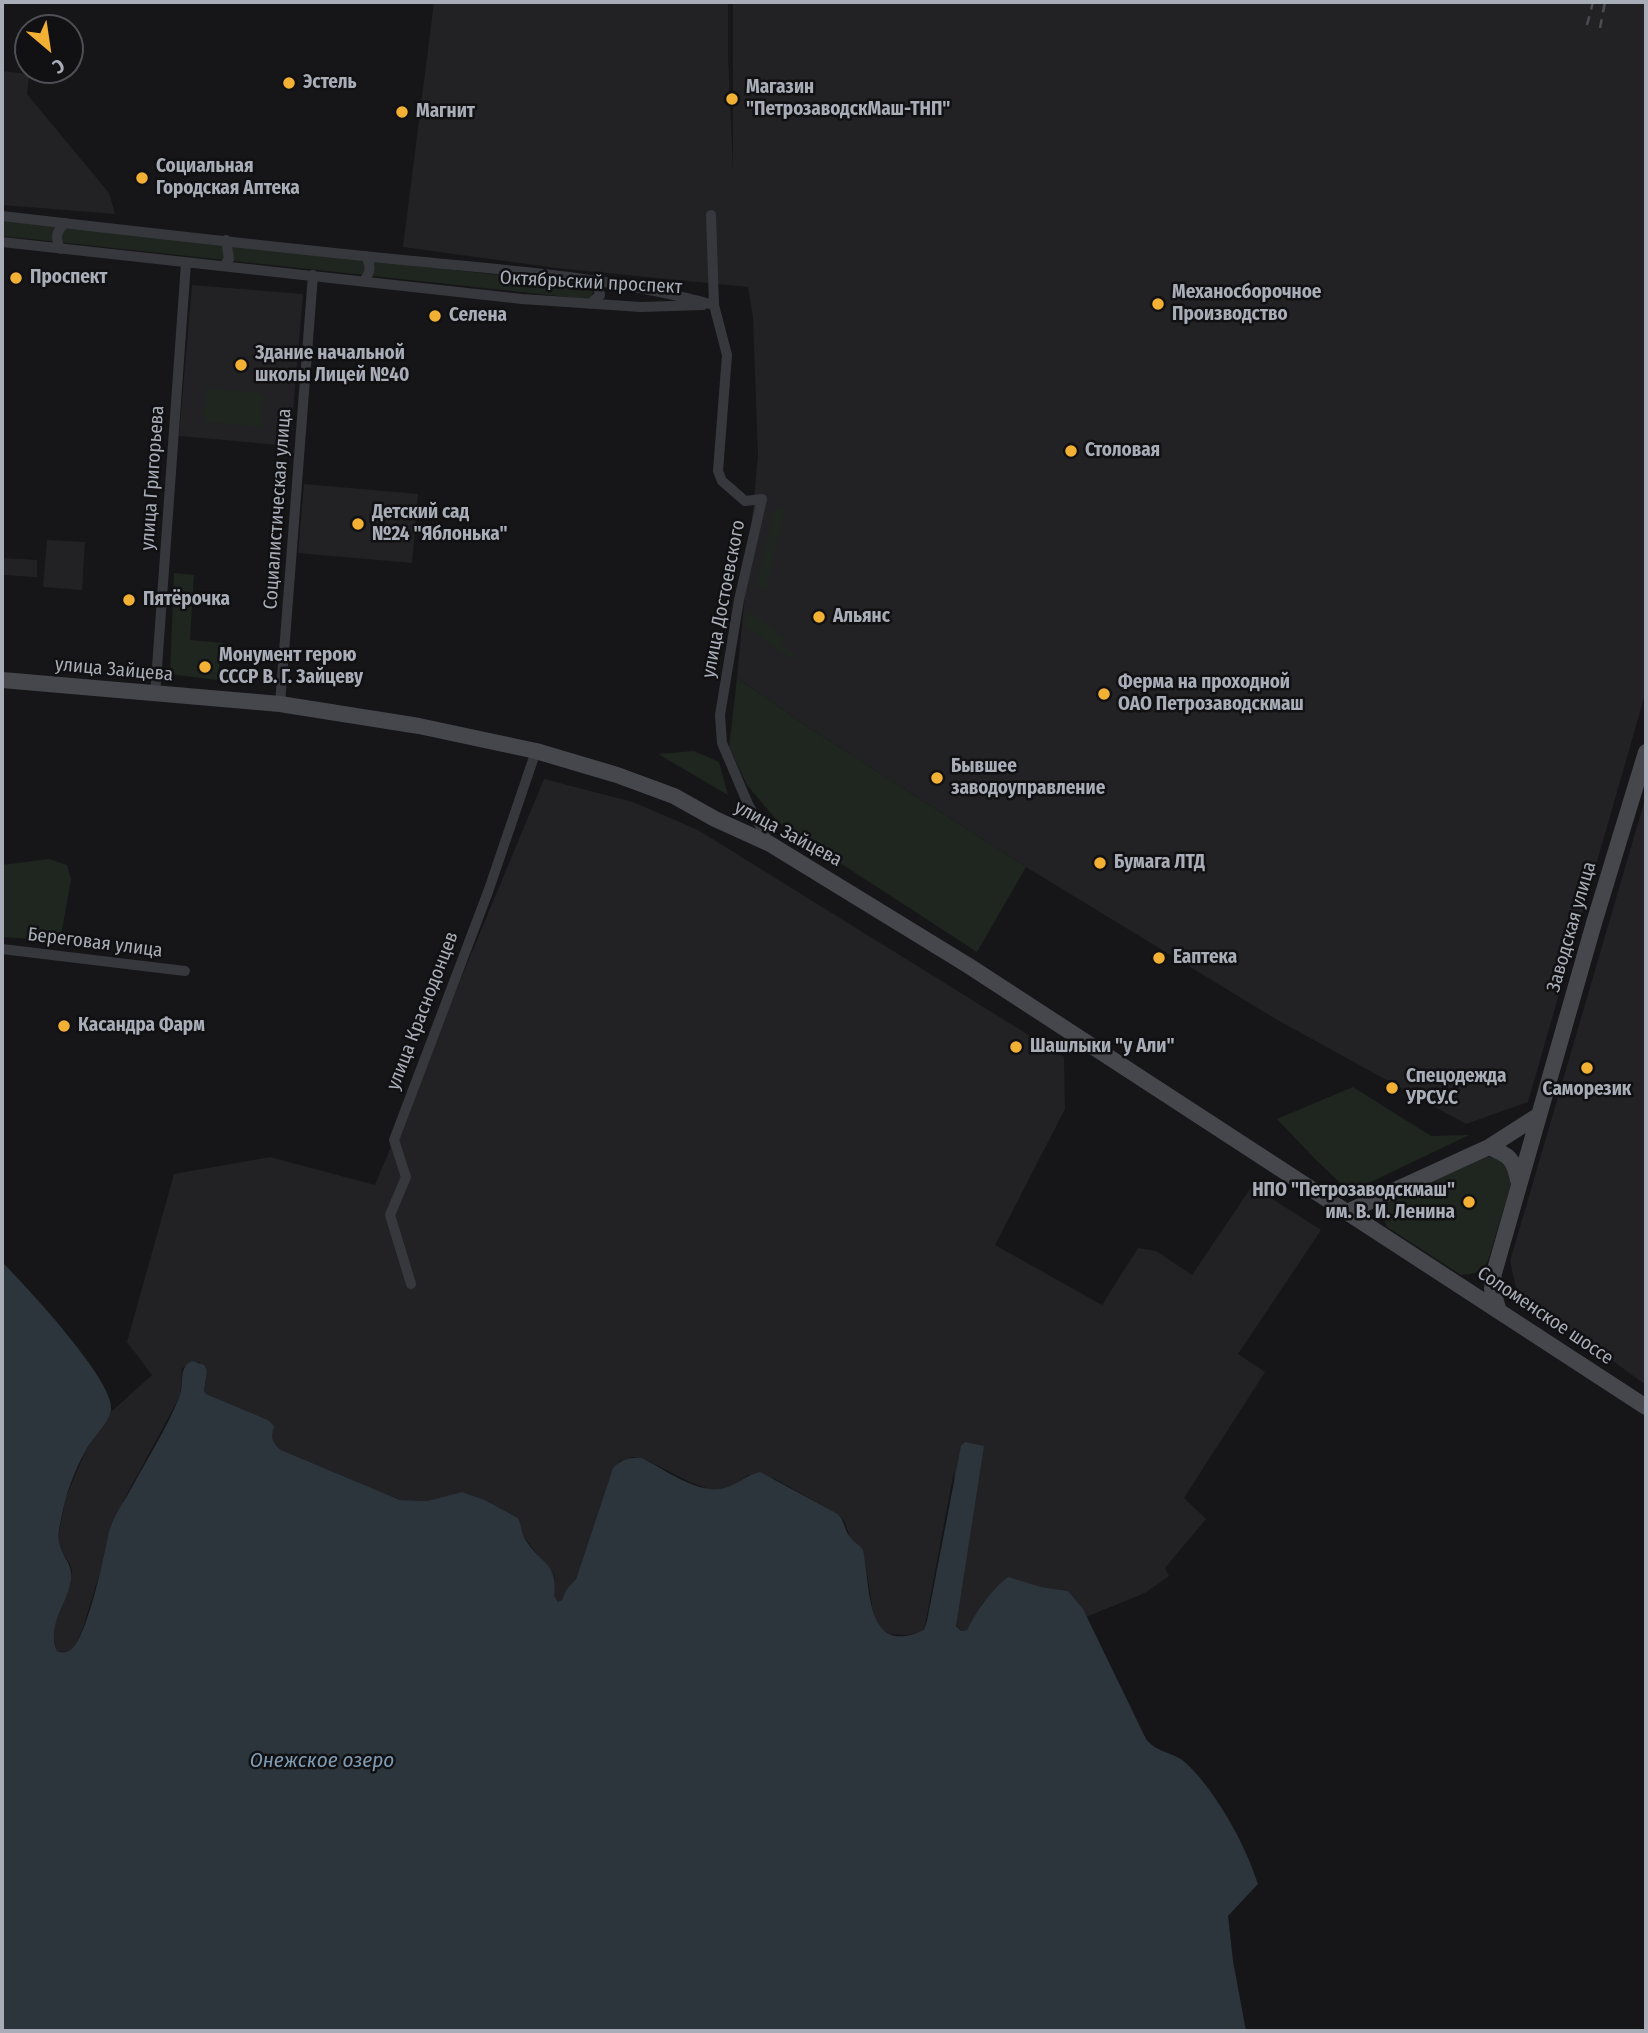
<!DOCTYPE html>
<meta charset="utf-8">
<style>
body{margin:0}
#map{position:relative;width:1648px;height:2033px;overflow:hidden;background:#161618;font-family:"Fira Sans Condensed",sans-serif}
canvas{display:block}
.frame{position:absolute;inset:0;border:4px solid #a8adb8;pointer-events:none}
.north{position:absolute;left:14px;top:14px;width:70px;height:70px;box-sizing:border-box;background:#111113;border:2px solid #4d4f55;border-radius:50%;rotate:151deg;font-size:19px;font-weight:700;line-height:28px;text-align:center;color:#a8adb8}
.north::after{content:'';display:block;margin:auto;width:24px;height:32px;background:#f2b134;clip-path:polygon(50% 0,100% 100%,50% 72%,0 100%)}
</style>
<div id="map">
<canvas width="1648" height="2033"></canvas>
<div class="frame"></div>
<div class="north">С</div>
</div>
<script>
const g = document.querySelector('canvas').getContext('2d');
g.lineJoin = 'round';
function paint(path, color) {
  g.fillStyle = color;
  g.fill(path, 'evenodd');
}
function stroke(path, color, width, dash) {
  g.strokeStyle = color;
  g.lineWidth = width;
  g.lineCap = dash ? 'butt' : 'round';
  g.setLineDash(dash || []);
  g.stroke(path);
}
function write(font, color, halo, rows, align = 'center') {
  g.font = font + ' "Fira Sans Condensed",sans-serif';
  g.lineWidth = 5;
  g.setLineDash([]);
  g.textBaseline = 'middle';
  g.strokeStyle = halo;
  g.fillStyle = color;
  for (const [text, x, y, turn = 0] of rows) {
    g.save();
    g.translate(x, y);
    g.rotate((+turn || 0) * Math.PI / 180);
    g.textAlign = isNaN(turn) ? turn : align;
    if (halo) g.strokeText(text, 0, 0);
    g.fillText(text, 0, 0);
    g.restore();
  }
}
paint(new Path2D(`
 M434,2h294v53l5,114v-167h913v689l-118,411 -62,22 -192,-106 -248,-151 -218,-140 -71,-49 21,-223 -5,-137 -5,-31 -192,-19 -153,-21z
 M2,71l27,3 -2,20 82,99 6,21 -113,-9z
 M192,285l111,9 -13,152 -111,-10z
 M304,484l114,10 -6,69 -114,-10z
 M47,540l38,2 -3,48 -39,-3z
 M2,558l35,2v17l-35,-2z
 M544,779l89,23 65,28 366,227 1,52 -70,136 107,60 36,-57 18,3 36,24 60,-89 69,44 -83,124 27,18 -81,126 22,21 -41,49 4,8 -24,17 -59,24 -18,-26 -27,-4 -57,14 -17,29 -6,1 -5,-7 -2,-153 -30,160 -17,4 -16,-1 -10,-5 -7,-10 -9,-59 -15,-22 -5,-16 -7,-8 -63,-35 -27,-4 -14,10 -13,4h-12l-17,-6 -50,-25 -10,-1 -12,4 -7,8 -37,110 -14,21 -4,2 -5,-6 2,-11 -1,-10 -31,-39 -5,-18 -33,-18 -23,-8 -35,9 -27,-1 -119,-50 -9,-9 -2,-6 3,-6 -5,-9 -62,-26 -2,-2 3,-21 -8,-9 -17,6 -2,28 -68,126 -8,37 -22,72 -7,14 -7,7 -11,-1 -5,-18 18,-48 2,-14 -2,-7 -10,-15 -2,-11 8,-41 20,-47 26,-39 40,-36 -25,-33 47,-168 96,-17 105,28z
 M1646,796v589l-129,-93 -7,-31z`), '#222225');
paint(new Path2D(`
 M2,220l588,65 3,6 -1,6 -6,2 -584,-63z
 M206,388l58,6 -3,33 -58,-5z
 M775,508l10,2 -19,78 -10,-2z
 M174,573l20,2 -4,65 33,3 -6,37 -47,-6z
 M747,613l8,1 29,24 -3,6 13,10 -3,5 -48,-35z
 M737,678l71,49 218,140 -49,85 -197,-128 -33,-39 -18,-38z
 M694,751l25,11 9,33 -70,-41z
 M49,859l18,6 4,15 -11,61 -58,-4v-72z
 M1353,1087l78,49 38,-1 -119,57 -34,-32 -39,-41z
 M1487,1157c16,0 22,10 25,24l-24,80c-7,12 -14,13 -27,14l-74,-48c-5,-11 -4,-20 5,-28z`), '#1e261f');
paint(new Path2D(`
 M2,1262c21,21 114,120 109,148 -1,11 -19,29 -25,40 -12,21 -21,46 -25,70 -2,9 -4,18 -1,26 4,14 13,18 11,34 -4,25 -25,46 -14,71 7,3 13,1 18,-6 14,-18 29,-88 34,-113 4,-16 14,-29 22,-43 16,-30 35,-59 48,-91 6,-13 -2,-30 13,-37l12,4 3,6 -3,20 2,3 62,26 6,6c-3,12 -3,15 7,24l119,50 27,1 35,-9 23,8 33,18c4,7 3,15 7,21 14,24 34,24 29,57l4,6 4,-2 5,-11 9,-10 37,-111c9,-9 16,-11 29,-10 22,11 56,37 82,30 13,-3 22,-13 36,-16l78,42c7,8 6,15 12,23 4,6 9,7 13,13 8,36 1,108 61,80l3,-9 34,-175 4,-4 19,4 -28,180 5,5 6,-1c10,-20 23,-39 41,-53l33,10 27,4 15,18 63,130c10,14 29,13 41,25 30,29 58,80 71,120l-30,32 5,45 13,70h-1244z`), '#2c353c');
stroke(new Path2D(`
 M711,215l3,90 13,50 -9,116 4,10 23,20 17,-2 -23,101 -19,115 2,28 26,61 22,40
 M2,216c130,15 261,30 391,43 108,11 216,17 321,46
 M2,242l520,57 119,8 62,-2
 M60,249c-5,-12 -4,-17 5,-26
 M224,266l5,-7 -3,-19
 M364,281c7,-10 7,-14 2,-25
 M590,304l10,-9 -4,-15
 M155,695l31,-432
 M280,704l33,-429
 M2,949l183,22
 M411,1284l-21,-69 16,-38 -12,-37 94,-248 48,-141`), '#37383d', 10);
stroke(new Path2D(`
 M2,680l278,24 139,22 117,25 81,24 57,21 41,23 55,25 199,122 677,441
 M1489,1147c20,8 25,12 29,33
 M1347,1212l142,-65 50,-32
 M1499,1311l-7,-22 2,-16 100,-350 52,-171`), '#45474d', 16);
stroke(new Path2D(`
 M1587,25l6,-23
 M1600,28l5,-26`), '#4a4c52', 2.5, [9, 7]);
for (const [x, y, r, color] of [
 [289,83,7,"#f2b134"],
 [732,99,7,"#f2b134"],
 [402,112,7,"#f2b134"],
 [142,178,7,"#f2b134"],
 [16,278,7,"#f2b134"],
 [1158,304,7,"#f2b134"],
 [435,316,7,"#f2b134"],
 [241,365,7,"#f2b134"],
 [1071,451,7,"#f2b134"],
 [358,524,7,"#f2b134"],
 [129,600,7,"#f2b134"],
 [819,617,7,"#f2b134"],
 [205,667,7,"#f2b134"],
 [1104,694,7,"#f2b134"],
 [937,778,7,"#f2b134"],
 [1100,863,7,"#f2b134"],
 [1159,958,7,"#f2b134"],
 [64,1026,7,"#f2b134"],
 [1016,1047,7,"#f2b134"],
 [1587,1068,7,"#f2b134"],
 [1392,1088,7,"#f2b134"],
 [1469,1202,7,"#f2b134"]
]) {
  const dot = new Path2D();
  dot.arc(x, y, r, 0, 2 * Math.PI);
  g.fillStyle = color;
  g.fill(dot);
  stroke(dot, '#111113', 2.5);
}
write('bold 19px', '#a8adb8', '#111113', [
 ["Эстель",303,83],
 ["Магазин",746,88],
 ["\"ПетрозаводскМаш-ТНП\"",746,110],
 ["Магнит",416,112],
 ["Социальная",156,167],
 ["Городская Аптека",156,189],
 ["Проспект",30,278],
 ["Механосборочное",1172,293],
 ["Производство",1172,315],
 ["Селена",449,316],
 ["Здание начальной",255,354],
 ["школы Лицей №40",255,376],
 ["Столовая",1085,451],
 ["Детский сад",372,513],
 ["№24 \"Яблонька\"",372,535],
 ["Пятёрочка",143,600],
 ["Альянс",833,617],
 ["Монумент герою",219,656],
 ["СССР В. Г. Зайцеву",219,678],
 ["Ферма на проходной",1118,683],
 ["ОАО Петрозаводскмаш",1118,705],
 ["Бывшее",951,767],
 ["заводоуправление",951,789],
 ["Бумага ЛТД",1114,863],
 ["Еаптека",1173,958],
 ["Касандра Фарм",78,1026],
 ["Шашлыки \"у Али\"",1030,1047],
 ["Спецодежда",1406,1077],
 ["УРСУ.С",1406,1099],
 ["Саморезик",1587,1090,"center"],
 ["НПО \"Петрозаводскмаш\"",1455,1191,"right"],
 ["им. В. И. Ленина",1455,1213,"right"]
], 'left');
write('19px', '#a8adb8', '#111113', [
 ["Октябрьский проспект",591,283,3],
 ["улица Григорьева",153,478,-86],
 ["Социалистическая улица",278,509,-86],
 ["улица Достоевского",724,599,-79],
 ["улица Зайцева",114,670,5],
 ["улица Зайцева",788,834,28],
 ["Заводская улица",1572,927,-74],
 ["Береговая улица",95,943,7],
 ["улица Краснодонцев",423,1011,-69],
 ["Соломенское шоссе",1545,1316,34]
]);
write('italic 21px', '#7f9bb3', '#111113', [
 ["Онежское озеро",322,1761]
]);
</script>
